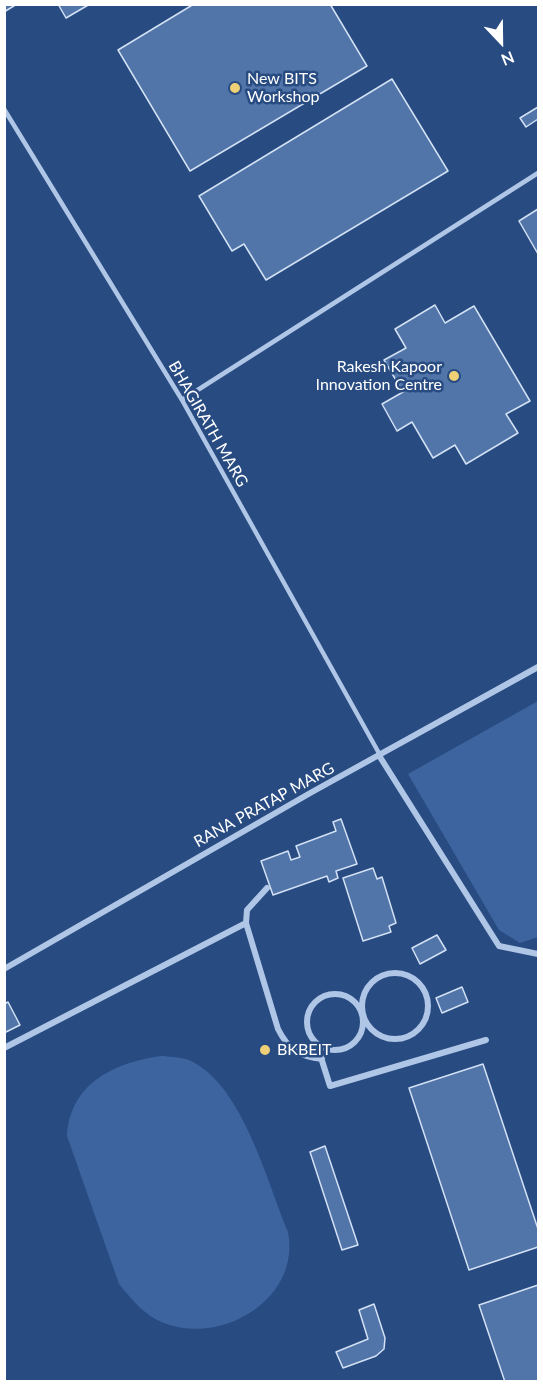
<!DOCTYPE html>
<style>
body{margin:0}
#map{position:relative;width:543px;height:1386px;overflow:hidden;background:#284b81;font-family:Lato,sans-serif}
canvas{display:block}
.frame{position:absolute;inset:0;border:6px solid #fff;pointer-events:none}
.north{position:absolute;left:471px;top:12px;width:60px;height:60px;-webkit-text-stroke:4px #284b81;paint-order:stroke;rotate:158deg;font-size:16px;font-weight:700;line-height:24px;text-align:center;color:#fff}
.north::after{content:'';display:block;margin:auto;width:21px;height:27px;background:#fff;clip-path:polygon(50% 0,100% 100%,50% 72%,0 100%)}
</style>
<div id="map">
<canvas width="543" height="1386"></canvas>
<div class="frame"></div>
<div class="north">N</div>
</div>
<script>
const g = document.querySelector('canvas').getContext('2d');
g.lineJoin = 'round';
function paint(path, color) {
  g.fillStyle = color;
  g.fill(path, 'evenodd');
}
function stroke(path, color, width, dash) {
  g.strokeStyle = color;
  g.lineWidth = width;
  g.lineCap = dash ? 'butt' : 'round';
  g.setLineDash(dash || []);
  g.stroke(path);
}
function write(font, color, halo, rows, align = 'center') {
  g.font = font + ' Lato,sans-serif';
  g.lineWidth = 5;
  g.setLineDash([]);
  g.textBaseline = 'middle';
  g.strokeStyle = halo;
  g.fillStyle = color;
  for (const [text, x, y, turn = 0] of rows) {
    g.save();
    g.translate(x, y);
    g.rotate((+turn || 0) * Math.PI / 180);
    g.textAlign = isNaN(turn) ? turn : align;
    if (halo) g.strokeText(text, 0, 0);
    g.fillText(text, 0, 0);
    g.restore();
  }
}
paint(new Path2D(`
 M538,701v236l-18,6 -21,-13 -91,-156z
 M162,1056c10,1 22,1 31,6 50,26 74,119 95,170 13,66 -65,114 -124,91 -19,-7 -32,-23 -45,-39l-52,-148c3,-53 48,-74 95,-80z`), '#3d649e');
const building = new Path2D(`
 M4,4h13l-13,8z
 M58,4h32l-24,14z
 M194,4h136l37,62 -177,105 -72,-121z
 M392,79l56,92 -182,109 -22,-36 -12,7 -33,-55z
 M538,107v12l-12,8 -6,-9z
 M538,209v45l-19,-33z
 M435,305l10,18 29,-17 56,95 -24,13 12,19 -52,31 -11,-19 -22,13 -21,-36 -15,9 -15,-27 21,-12 -19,-32 22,-12 -11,-19z
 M341,819l16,45 -21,7 2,7 -9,4 -2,-6 -54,19 -12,-34 27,-10 3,9 9,-3 -4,-11 40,-15 -3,-9z
 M373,868l4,11 5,-2 14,46 -7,3 2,6 -28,9 -20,-63z
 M437,935l9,15 -26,14 -8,-16z
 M462,987l6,15 -26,11 -6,-15z
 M8,1002l12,23 -16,8v-29z
 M483,1064l55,165v18l-69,23 -60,-182z
 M325,1146l33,99 -16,5 -32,-98z
 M538,1285v97h-33l-26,-77z
 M374,1304l11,34 -1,11 -8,7 -33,12 -7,-16 32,-13 -9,-29z`);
paint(building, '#5175a9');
stroke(building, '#d3e1f5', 1.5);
stroke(new Path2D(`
 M4,109l178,291 198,355
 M182,400l356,-227`), '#b0c6e6', 4.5);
stroke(new Path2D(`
 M380,757l119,189 39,8
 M267,888l-20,22 -1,13 32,106c10,20 22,28 44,30
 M4,969l308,-177 226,-125
 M362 1006a33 33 0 1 1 66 0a33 33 0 1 1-66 0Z
 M307 1022a28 28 0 1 1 56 0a28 28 0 1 1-56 0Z
 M317,1045l13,41 156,-46
 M4,1048l242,-125`), '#b0c6e6', 6);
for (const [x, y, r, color] of [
 [235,88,6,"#eed077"],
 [454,376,6,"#eed077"],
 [265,1050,6,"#eed077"]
]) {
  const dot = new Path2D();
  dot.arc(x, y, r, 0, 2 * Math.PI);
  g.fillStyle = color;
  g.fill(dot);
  stroke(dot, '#284b81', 2);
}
write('16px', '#fff', '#284b81', [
 ["New BITS",247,79],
 ["Workshop",247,97],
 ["Rakesh Kapoor",442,367,"right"],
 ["Innovation Centre",442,385,"right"],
 ["BKBEIT",277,1050]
], 'left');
write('16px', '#fff', '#284b81', [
 ["BHAGIRATH MARG",208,424,60],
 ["RANA PRATAP MARG",264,805,-29]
]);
</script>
